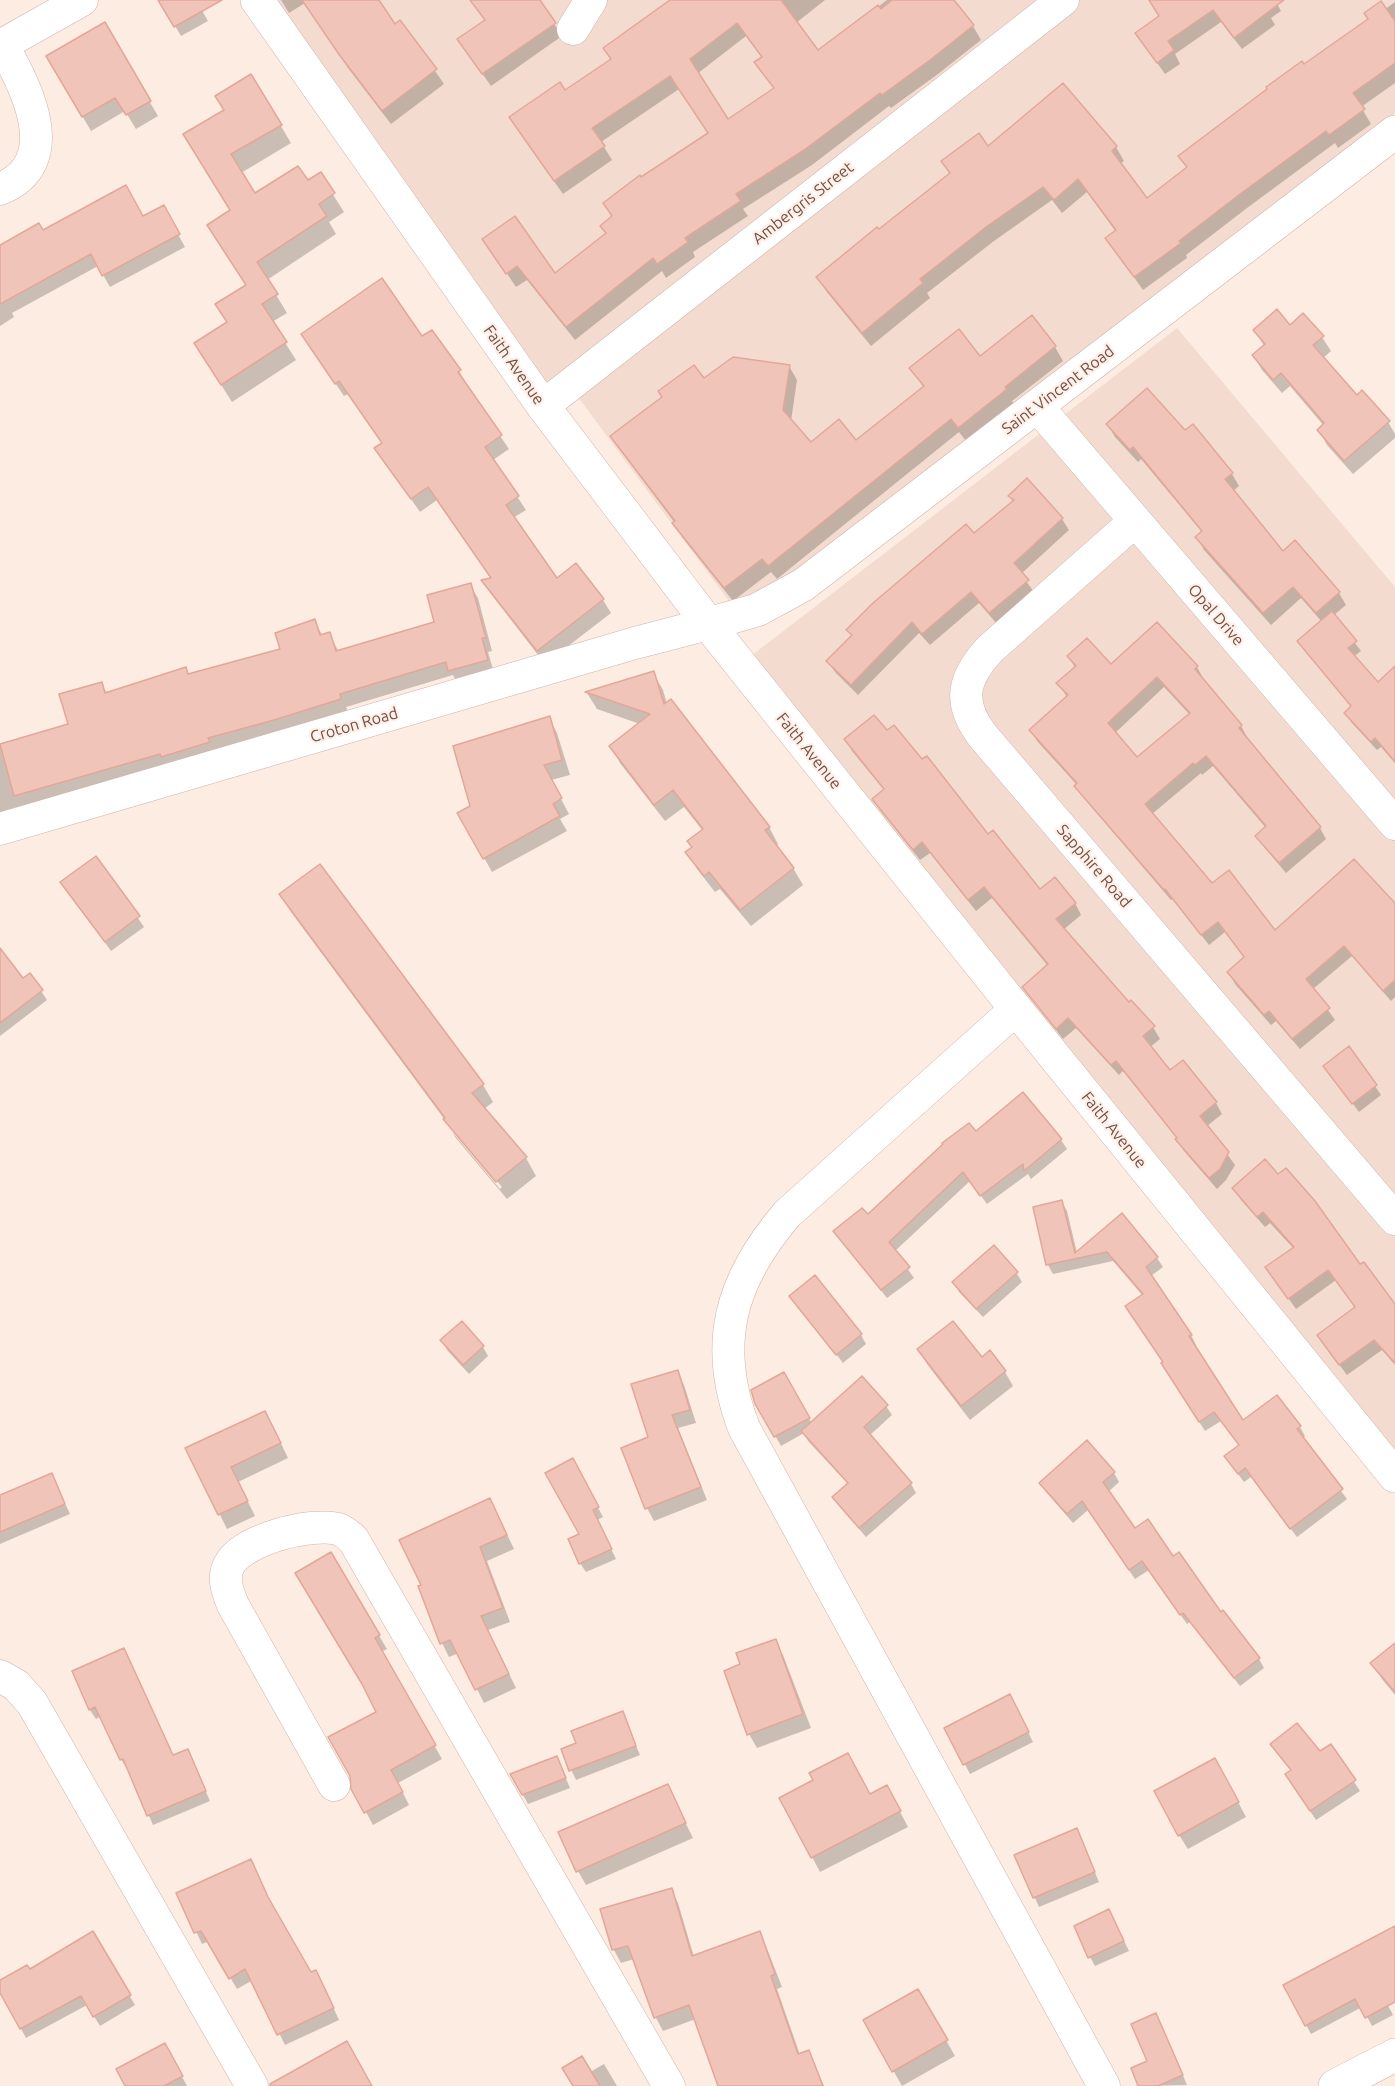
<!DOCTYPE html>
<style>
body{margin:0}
canvas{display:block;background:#fcece1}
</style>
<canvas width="1395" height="2086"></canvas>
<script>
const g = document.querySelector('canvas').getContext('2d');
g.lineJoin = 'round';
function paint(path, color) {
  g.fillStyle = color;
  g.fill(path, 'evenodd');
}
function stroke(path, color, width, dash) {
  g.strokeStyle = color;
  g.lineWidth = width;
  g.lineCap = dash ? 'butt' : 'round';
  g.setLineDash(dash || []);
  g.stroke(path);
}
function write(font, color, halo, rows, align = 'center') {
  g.font = font + ' Ubuntu,sans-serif';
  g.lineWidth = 4.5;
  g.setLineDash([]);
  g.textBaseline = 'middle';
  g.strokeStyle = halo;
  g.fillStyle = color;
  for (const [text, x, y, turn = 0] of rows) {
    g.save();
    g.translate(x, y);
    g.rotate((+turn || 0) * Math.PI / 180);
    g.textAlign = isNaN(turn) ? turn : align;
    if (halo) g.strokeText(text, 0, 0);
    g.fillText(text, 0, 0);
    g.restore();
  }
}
paint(new Path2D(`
 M242,0h1153v113l-652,507 -176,-238 -29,24z
 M1177,328l218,259v868l-644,-799z`), '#f3dccf');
paint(new Path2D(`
 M160,0h36l12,21 -27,15z
 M281,0h95l31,47 8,-5 29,42 -53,40 -43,-56 -43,-65 -16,10z
 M470,0h68l24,36 -71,50 -24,-34 19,-31z
 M673,0h152l-29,23 22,29 69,-52h65l21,26 8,14 -43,34 -47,34 -2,-2 -77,59 -69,44 5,7 -55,36 2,5 -29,21 -4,-7 -87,69 -48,-60 -11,7 -32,-47 71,35 52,-41 -5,-8 11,-9 27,-38 69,-45 -30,-45 -78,53 11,18 -49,34 -44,-62 46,-40 47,-32zM746,36l16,22 -6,5 19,27 -48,31 -30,-47z
 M1162,0h113l6,11 -10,7 4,7 -33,24 -21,-27 -46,32 5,10 -15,10 -20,-28 15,-30z
 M1395,2v81l-34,24 10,17 -33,24 -3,-5 -88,65 -61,47 1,3 -44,32 -36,-51 9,-7 -29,-40 -25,21 -10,-13 -58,41 -67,52 3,5 -59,48 -45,-55 -8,-14 132,-102 -7,-13 45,-14 128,-1 8,14 -4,3 27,36 41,-31 -8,-13z
 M104,24l54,92 -22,13 -11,-18 -34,20 -43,-74z
 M251,76l40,67 -50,30 14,23 52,-14 13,-8 24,38 -15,10 7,12 -69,46 20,33 -15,9 24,38 -64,42 -26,-41 41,-75 -38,-60 22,-15 -6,-100z
 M163,207l22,40 -75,40 -12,-21 -86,47 2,4 -14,9v-80l42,-14 101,-14z
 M1290,327l32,10 9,14 -8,7 34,39 31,25 7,12v4l-42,36 -26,-29 -8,-15 5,-4 -34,-40 -8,7 -20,-23 -9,-15 11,-9 -9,-16z
 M431,332l28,39 8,14 -1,1 43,63 -16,11 33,50 -13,8 43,62 47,20 8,13 -66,51 -54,-70 -8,-13 9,-2 -55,-79 -17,12 -44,-63 7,-5 -35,-50 -4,2 -33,-48 111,-10z
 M1055,347l8,14 -51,40 2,3 -48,37 -7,-9 -182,147 -6,-7 -38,29 -51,-64 -7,-14 -55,-73 -8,-14 92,-56 85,-14 8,14 -6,41 20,23 45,-2 68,-54 -13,-20z
 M1108,425l77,8 47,41 7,12 -6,5 49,62 57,40 7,12 -12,10 27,36 -8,6 25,27 17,-10v89l-14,-16 -4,3 -26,-28 -5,-9 6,-5 -47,-58 -6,-9 23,-19 -21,-24 -30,27 -67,-75 -7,-13 5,-5 -61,-73 -3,3 -23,-25z
 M1010,497l52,22 7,11 -48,44 13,18 -38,31 -17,-20 -49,42 -11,-12 -61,62 -23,-23 -7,-11 24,-24 -4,-7 125,-95 40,-33z
 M470,585l8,13 14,53 -4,1 6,21 -37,10 -4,-8 -107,32 2,5 -348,102v-68l70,-21 31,-41 6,9 81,-18 94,-25 32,-29 9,15 6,-2 10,18 97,-29z
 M1069,656l42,10 86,1 6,11 -1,1 39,47 6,11 -1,1 74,90 6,11 -40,34 -22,-26 -7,-11 9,-8 -53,-62 -11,9 -1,-2 -49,41 59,71 64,47 120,-23v88l-4,4 -39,-45 -39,33 22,31 -35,29 -24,-28 -5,4 -36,-41 -6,-12 16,-14 -20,-26 -16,13 -36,-46 -2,1 -88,-103 -6,-12 -40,-44 -6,-11 36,-33 -9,-14 17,-15zM1164,687l26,28 -53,44 -22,-26z
 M653,673l10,17 4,14 102,123 9,17 -2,2 17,22 10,17 -52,41 -31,-37 -5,3 -18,-23 -10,-17 6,-4 10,-17 -19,-24 -19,14 -45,-58 -9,-17 29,-22 -43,-15 -10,-16z
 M549,718l8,15 13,42 -19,5 18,34 -9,5 7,12 -75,41 -33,-59 13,-7z
 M846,739l142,97 51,56 36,11 6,12 -18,15 66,74 24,23 7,12 -10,8 20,25 46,31 6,11 -15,12 28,39 -9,15 -9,9 -33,-38 -6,-12 -55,-68 -4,4 -43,-47 -13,11 -32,-41 -7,-11 24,-21 -56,-68 -16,13 -46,-58 -10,7 -40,-50 -6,-11 11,-8 -33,-40z
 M108,875l36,52 -33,24 -30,-42z
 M281,895l202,190 10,17 -9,7 42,49 10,18 -29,23 -52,-62 -2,-4 47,56 2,-2 -57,-67 -154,-208z
 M0,956l23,24 18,11 6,9 -47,36z
 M1349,1048l32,47 -22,17 -34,-46z
 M1023,1094l38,46 6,9 -36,30 -3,-5 -41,30 -17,-23 -75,70 19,27 -27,20 -46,-58z
 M1234,1188l126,78 35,41v58l-13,-15 -35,25 -21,-28 30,-38 -20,-29 -40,29 -22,-31 20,-29 -24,-26 -5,4 -24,-27z
 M1062,1202l5,9 10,42 45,-38 35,43 6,9 -12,9 40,59 5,10 -2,1 49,76 34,-25 23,30 5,9 -3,3 45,60 -50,38 -46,-60 -7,5 -12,-16 8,-20 -19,-25 -16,10 -37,-58 -25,-77 -30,-35 -60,13 -5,-9 -13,-57z
 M1016,1272l6,10 -39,35 -24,-25 -5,-10z
 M791,1296l70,39 5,9 -23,19z
 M462,1323l21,24 5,9 -19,18 -22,-24 -5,-10z
 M919,1350l62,9 24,13 8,14 -43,34 -43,-56z
 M677,1372l7,13 12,38 -18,5 29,72 -53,21 -7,-13 -24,-59 27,-12z
 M784,1374l28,50 74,-18 6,9 -23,21 42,48 5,9 -50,44 -26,-30 -6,-9 15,-13 -41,-44 -4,-8 -23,13 -24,-42z
 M273,1427l15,31 -50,24 17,34 -28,13 -40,-80z
 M572,1460l31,57 -6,3 19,39 -30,13 -6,-9 1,-28z
 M1114,1473l5,9 -11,10 27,38 37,28 87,101 5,9 -24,18 -50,-64 -3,2 -38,-54 -14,9 -47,-69 -15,13 -27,-31 -5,-9z
 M51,1474l19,40 -70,30v-48z
 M497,1513l17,36 -27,12 23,61 -22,8 28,58 -32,15 -25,-50 -10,4 -7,-14 -19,-57z
 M330,1554l57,95 -6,3 61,107 -44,24 11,22 -36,20 -20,-37 25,-76z
 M775,1641l8,14 28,73 -54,20 -8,-14 -7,-69z
 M1395,1645v50l-13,-16 -10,-16z
 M124,1650l49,107 15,-6 22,50 -57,24 -25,-57 -1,1 -6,-10 -20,-43 -5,3 -6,-9 -16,-39z
 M1015,1706l18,36 -63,32 -24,-46z
 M622,1713l18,42 -64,25 -14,-30 16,-6z
 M1272,1744l48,9 11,-7 29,45 -44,29 -24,-36v-13z
 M557,1758l13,30 -42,16 -16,-29z
 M1223,1774l23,43 -58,32 -9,-14z
 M667,1786l26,52 -107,47 -8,-14z
 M870,1796l25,6 13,25 -88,45 -39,-74z
 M1081,1840l18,42 -60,25 -23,-51z
 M671,1890l7,13 16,54 65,-24 7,13 16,41 -5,2 23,66 8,-4 16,35h-105l-23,-67 -33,12 -7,-13 -22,-59 -13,4 -7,-13 -12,-40z
 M178,1893l96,18 37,63 11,9 17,37 -54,25 -32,-65 -16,9 -28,-48 -7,3z
 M1114,1920l15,31 -34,15 -5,-9z
 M1395,1928v61l-12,7 10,19 -21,11 -10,-19 -51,27 -26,-49z
 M92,1933l43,72 -35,21 -13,-21 -61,33 -26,-48v-9l29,-10z
 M918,1991l37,65 -53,30 -37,-65z
 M1156,2015l5,9 26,61 -47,1 9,-24z
 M165,2045l22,41h-60z
 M604,2064l13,22h-42l15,-14z`), '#0003');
const building = new Path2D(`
 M158,0h64l-48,27z
 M302,0h77l16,24 5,-4 37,49 -55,42 -44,-58z
 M470,0h70l16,23 -74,51 -25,-35 28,-19z
 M670,0h111l37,50 60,-45 3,4 11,-9h62l20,25 -44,35 -48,35 -2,-2 -76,57 -68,44 5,7 -56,37 3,4 -31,22 -4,-6 -87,69 -49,-61 -11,8 -24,-35 33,-23 40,57 51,-40 -6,-7 12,-10 -9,-13 37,-28 1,2 67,-44 -38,-57 -78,52 13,18 -51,35 -45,-64 51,-35 5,8 46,-31 -8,-11zM737,23l25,34 -8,5 20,26 -46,31 -38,-60z
 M1149,0h135l-50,38 -21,-28 -45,31 6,9 -17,13 -22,-30 24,-17z
 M1381,1l14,20v42l-42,30 12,16 -36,26 -3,-4 -86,63 -61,47 2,2 -47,34 -29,-39 11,-8 -38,-51 -24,21 -11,-13 -57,40 -66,52 3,4 -61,50 -46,-56 61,-50 2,2 71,-56 -9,-12 38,-28 9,13 75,-63 54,63 -5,5 35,47 40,-31 -9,-11 89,-67 -1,-2 36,-26 2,3 64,-45 -4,-6z
 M105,22l46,79 -25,14 -11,-17 -33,19 -36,-61z
 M251,74l31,51 -51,29 24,39 43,-27 10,14 13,-8 14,21 -16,11 8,12 -70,46 21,32 -16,10 25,38 -66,43 -27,-42 33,-21 -12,-18 31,-19 -39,-60 23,-15 -47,-76 41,-24 -9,-14z
 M126,185l17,31 21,-11 16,29 -78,42 -11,-22 -91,50v-59l39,-22 4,7z
 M382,278l40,58 10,-6 29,40 -3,2 44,63 -17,12 34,49 -13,9 51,73 19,-15 28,36 -67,52 -56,-71 10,-2 -63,-91 -17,12 -37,-51 8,-5 -43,-62 -4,3 -34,-50z
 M1277,309l13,16 13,-12 21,23 -11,9 44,50 5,-5 28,31 -46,40 -27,-31 7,-7 -43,-50 -8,7 -21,-25 13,-11 -12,-14z
 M1032,315l24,31 -51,41 2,2 -49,39 -7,-9 -183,147 -6,-7 -38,29 -52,-65 3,-2 -65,-85 52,-39 -4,-6 36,-26 10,13 29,-21 57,8 -7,45 28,32 28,-23 17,21 68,-54 -15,-18 50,-39 21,27z
 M1147,388l38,42 8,-6 40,49 -8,6 58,72 12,-11 45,52 -24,21 -23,-26 -30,26 -68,-76 7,-6 -69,-84 -3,3 -24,-26z
 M1027,478l36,40 -49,45 15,17 -40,33 -18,-21 -49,42 -10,-12 -61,63 -25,-24 26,-26 -6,-5 27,-27 93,-79 8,9 40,-33 -6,-4z
 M471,583l15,55h-4l6,22 -40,11 -2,-9 -106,32 1,5 -67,21 -66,18 2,4 -49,15 -1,-3 -146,42 -14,-52 68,-20 -9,-30 43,-12 3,11 81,-26 2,7 92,-25 -5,-16 40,-14 5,16 10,-3 6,19 98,-29 -7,-27z
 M1332,611l25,30 -9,7 30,34 17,-16v96l-20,-24 -4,4 -27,-29 7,-7 -54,-65z
 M1157,622l41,44 -3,3 47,56 -3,3 82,99 -42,36 -24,-27 11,-10 -60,-70 -11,9 -2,-2 -48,41 67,79 17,-13 46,60 79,-71 41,44v77l-12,11 -39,-45 -38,33 24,29 -38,31 -23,-28 -5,4 -37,-43 17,-15 -26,-35 -17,13 -36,-46 -1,1 -90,-104 3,-3 -48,-53 39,-35 -12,-12 20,-17 -9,-10 20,-18 24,26zM1157,677l33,36 -53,44 -29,-34z
 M654,671l10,33 7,-5 99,128 -5,3 29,38 -54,42 -31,-38 -5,4 -19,-24 7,-5 -5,-6 16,-12 -30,-39 -19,15 -45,-59 41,-32 -65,-22z
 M874,715l13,15 7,-5 28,34 5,-3 61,78 5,-4 47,59 15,-12 21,26 -20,16 73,83 2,-2 24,26 -12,10 27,34 13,-10 34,42 -17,14 29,36 -9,17 -11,9 -34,-39 2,-1 -61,-77 -5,4 -43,-47 -12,11 -34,-42 26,-23 -64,-77 -16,13 -46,-58 -9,8 -41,-51 12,-10 -40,-50z
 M550,716l12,44 -18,5 18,33 -9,6 7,12 -77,43 -26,-46 13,-7 -17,-60z
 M96,856l44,60 -35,26 -45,-60z
 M320,864l164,220 -12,9 55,64 -31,25 -53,-63 2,-1 -166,-224z
 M0,948l23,30 7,-5 13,17 -43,33z
 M1349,1046l28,39 -25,19 -29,-38z
 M1023,1092l39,47 -38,32 -1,-7 -43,32 -17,-24 -74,70 21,25 -29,23 -48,-59 29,-23 6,6 75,-70 -1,-1 27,-20 7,8z
 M1265,1159l13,15 8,-6 29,33 45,63 4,-2 31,42v59l-21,-23 -35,25 -22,-30 38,-28 -27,-37 -40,29 -23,-32 29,-20 -31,-35 -6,5 -25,-29z
 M1062,1200l13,53 47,-40 36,44 -12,10 46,68 -3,1 54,84 34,-25 24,31 -4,3 46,60 -53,40 -45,-61 -7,6 -14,-18 15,-11 -25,-33 -15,10 -38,-59 2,-1 -38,-56 18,-12 -36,-42 -61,13 -13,-58z
 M994,1245l24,27 -42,37 -24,-27z
 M815,1275l47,59 -26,21 -47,-59z
 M462,1321l22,25 -21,19 -23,-25z
 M953,1321l29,36 8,-7 16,21 -45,35 -44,-57z
 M678,1370l12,40 -18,5 29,72 -56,22 -24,-61 27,-11 -17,-53z
 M784,1372l26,46 -36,19 -19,-33 -4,-14z
 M862,1376l26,29 -24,22 48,56 -53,45 -27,-31 16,-14 -47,-52z
 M265,1411l16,32 -50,24 17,34 -30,14 -33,-67z
 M1087,1440l28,32 -12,10 32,46 13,-9 25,37 6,-4 42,60 2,-2 37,48 -26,20 -51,-65 -3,2 -38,-54 -13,9 -47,-69 -15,13 -28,-31z
 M573,1458l26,49 -6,3 19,39 -33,15 -11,-25 11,-5 -34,-61z
 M52,1473l13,31 -65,28v-37z
 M490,1498l17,37 -27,12 23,61 -22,8 28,58 -34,16 -25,-50 -10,4 -22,-58 3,-1 -22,-45z
 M331,1552l49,83 -5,3 61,107 -45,25 12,22 -39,21 -13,-24 -1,-13 -22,-39 48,-25 -14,-28 -67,-111z
 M776,1639l27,75 -56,21 -23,-64 16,-7 -4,-11z
 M1395,1643v49l-25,-29z
 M124,1648l49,107 15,-6 18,42 -59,25 -24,-57 -3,1 -25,-53 -6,3 -17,-39z
 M1010,1694l19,38 -66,33 -19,-37z
 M623,1711l13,35 -67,25 -8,-22 15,-6 -5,-12z
 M1297,1723l23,28 11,-7 25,36 -46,31 -25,-37 6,-4 -21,-26z
 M848,1753l22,41 17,-9 14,26 -90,47 -32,-60 34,-18 -4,-7z
 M557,1756l9,22 -44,17 -12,-21z
 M1215,1758l24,44 -61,34 -24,-45z
 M668,1784l18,39 -110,49 -18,-40z
 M1077,1828l18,44 -62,26 -19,-43z
 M251,1859l17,38 43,75 5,-2 18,38 -57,27 -32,-66 -16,10 -28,-48 -7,2 -18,-40z
 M672,1888l20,68 68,-25 15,43 -4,2 27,78 11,-4 14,36h-105l-29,-81 -35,13 -26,-72 -16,4 -12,-41z
 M1109,1909l15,32 -36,17 -14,-32z
 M1395,1926v76l-30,16 -10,-19 -50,27 -22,-41z
 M93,1931l38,64 -38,22 -12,-21 -61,33 -20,-36v-13l27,-15 3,4z
 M918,1989l30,51 -56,32 -29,-52z
 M1156,2013l27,62 -25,11h-20l-7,-18 16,-7 -16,-37z
 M347,2041l25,45h-102v-2z
 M165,2043l18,33 -19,10h-39l-9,-17z
 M582,2056l18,30h-27l-11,-18z`);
paint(building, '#f1c4b9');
stroke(building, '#e3a799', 1.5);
const street = new Path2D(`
 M573,29l18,-29
 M0,46l82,-46
 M0,189c65,-26 27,-102 2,-144
 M543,406l520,-406
 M1037,406l358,418
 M1135,521l-145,128c-27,29 -33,53 -8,86l413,484
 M0,829l635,-186 73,-19
 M1016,1009l-229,205c-57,67 -75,130 -43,214l360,658
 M0,1676l16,9 16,18 220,383
 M334,1785l-101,-180c-5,-12 -11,-27 -4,-40 14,-26 82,-43 109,-36 6,2 11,7 15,10l316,547`);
const secondary = new Path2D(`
 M257,0l286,406 177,233 296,370 379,467
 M708,624l49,-14 46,-25 592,-453
 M1335,2086l60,-31`);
stroke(street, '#cfb4ab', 33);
stroke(secondary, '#d2b2a8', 34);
stroke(street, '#fff', 32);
stroke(secondary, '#fff', 33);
write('16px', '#724f48', '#fff0e7', [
 ["Ambergris Street",803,203,-38],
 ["Faith Avenue",514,365,55],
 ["Saint Vincent Road",1058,390,-37],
 ["Opal Drive",1216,615,49],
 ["Croton Road",354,725,-16],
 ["Faith Avenue",809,751,51],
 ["Sapphire Road",1094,866,49],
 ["Faith Avenue",1114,1130,51]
]);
</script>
